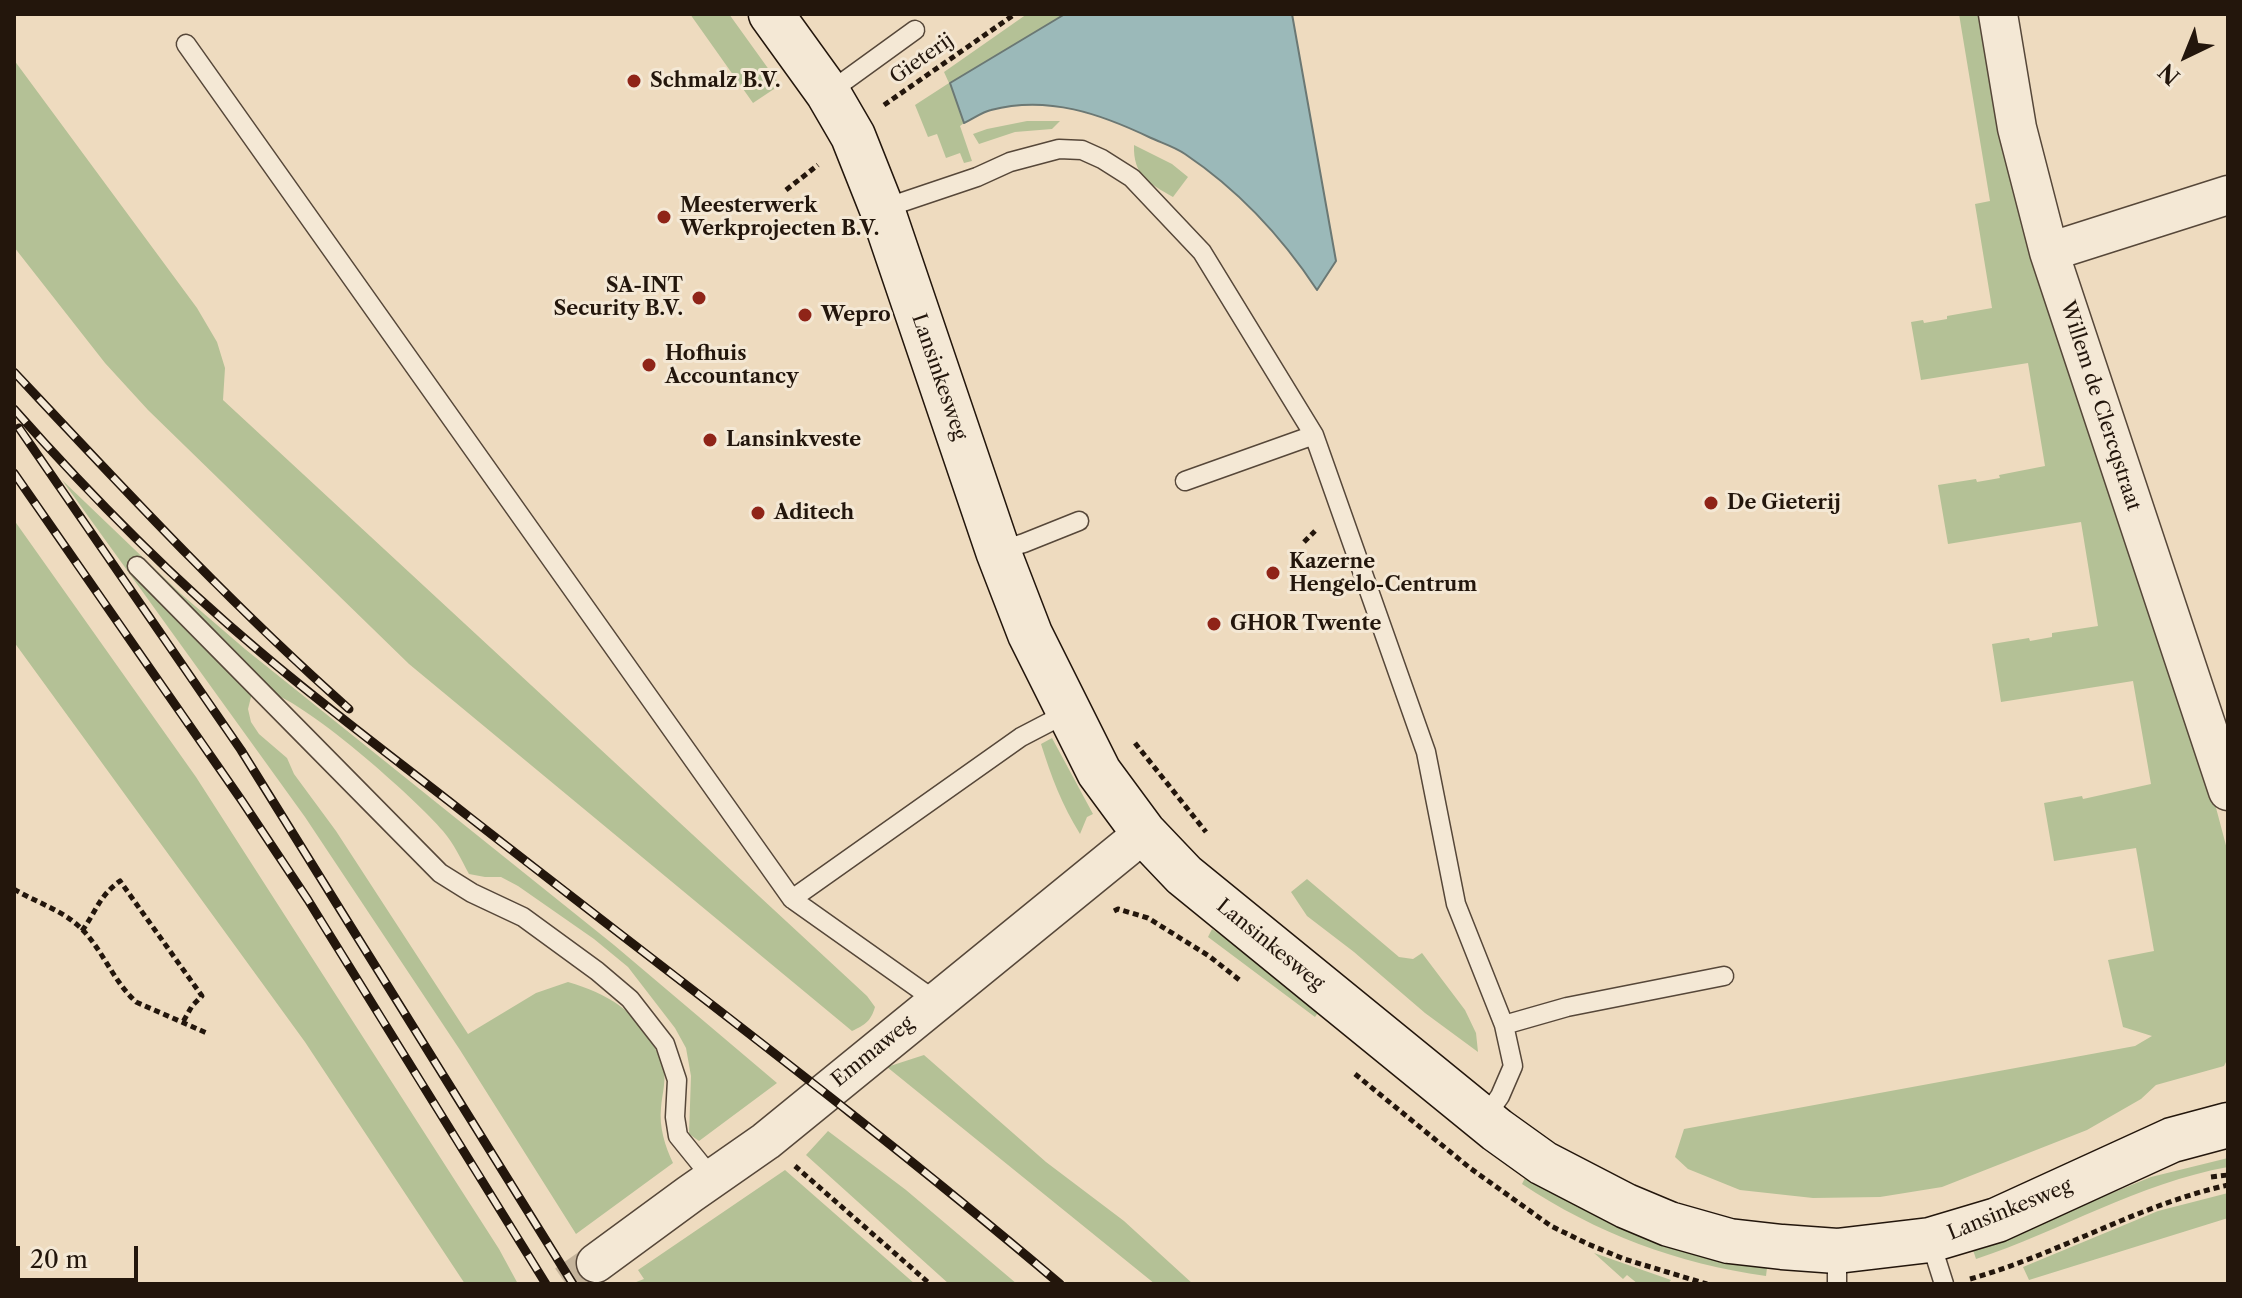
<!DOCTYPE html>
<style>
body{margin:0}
#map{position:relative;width:2242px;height:1298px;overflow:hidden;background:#eedbbf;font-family:"Libre Caslon Text",serif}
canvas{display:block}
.frame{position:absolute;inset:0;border:16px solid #23160c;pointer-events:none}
.north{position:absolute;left:2146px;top:16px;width:80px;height:80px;-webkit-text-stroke:6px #f4e8d5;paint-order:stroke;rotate:223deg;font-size:22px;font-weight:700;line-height:32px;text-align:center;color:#23160c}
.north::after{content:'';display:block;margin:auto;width:28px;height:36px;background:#23160c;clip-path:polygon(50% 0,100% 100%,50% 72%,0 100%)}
.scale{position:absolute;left:16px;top:1246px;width:122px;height:36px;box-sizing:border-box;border:4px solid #23160c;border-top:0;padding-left:10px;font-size:24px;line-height:28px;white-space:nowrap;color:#23160c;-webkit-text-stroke:6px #f4e8d5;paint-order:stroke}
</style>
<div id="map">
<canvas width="2242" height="1298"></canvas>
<div class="frame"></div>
<div class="north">N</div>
<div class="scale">20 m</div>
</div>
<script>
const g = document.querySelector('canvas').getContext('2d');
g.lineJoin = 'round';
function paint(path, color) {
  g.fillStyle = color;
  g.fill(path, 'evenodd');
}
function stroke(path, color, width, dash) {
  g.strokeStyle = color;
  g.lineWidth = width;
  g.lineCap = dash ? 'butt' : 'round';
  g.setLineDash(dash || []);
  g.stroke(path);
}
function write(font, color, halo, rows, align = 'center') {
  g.font = font + ' "Libre Caslon Text",serif';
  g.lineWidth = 6;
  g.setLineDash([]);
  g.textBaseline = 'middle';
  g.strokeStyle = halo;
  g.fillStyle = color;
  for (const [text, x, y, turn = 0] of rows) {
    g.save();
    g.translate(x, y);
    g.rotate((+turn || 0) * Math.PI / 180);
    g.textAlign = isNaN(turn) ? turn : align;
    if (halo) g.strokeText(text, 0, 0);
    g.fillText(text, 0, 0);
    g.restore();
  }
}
paint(new Path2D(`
 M690,14h39l51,71 -27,18z
 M1027,14h38l-115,70 14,39 -4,3 12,35 -8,2 -4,-10 -14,5 -9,-24 -9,3 -13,-32 34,-22 -5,-11z
 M1959,14h21l155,558 42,112 29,86 22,83v205l-4,8 -68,19 -15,14 -54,31 -145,57 -62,10 -67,1 -73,-8 -52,-21 -13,-12 9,-28 451,-83 17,-10 -29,-9 -15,-67 46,-9 -18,-103 -82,13 -10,-58 38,-7 1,3 68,-15 -18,-103 -132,21 -9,-58 37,-6 1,3 22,-4v-4l46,-7 -17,-104 -133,22 -10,-59 38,-6 1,3 23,-4 -1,-3 46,-9 -17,-103 -107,17 -10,-58 12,-2 1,3 23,-4v-3l45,-8 -17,-104 15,-3z
 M14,60l183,248 20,34 8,26 -2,32 644,596 8,11c-4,14 -10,18 -23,24l-443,-367 -261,-254 -43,-47 -91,-116z
 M1027,121h33l-8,8 -37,3 -36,12 -6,-10 14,-5z
 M1134,145l38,19 16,13 -15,20c-24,-14 -40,-21 -39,-52z
 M62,480l119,114 64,55 369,296 163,138 -78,58 -10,-7 2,-58 -5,-28 -11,-20 -47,-61 -34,-28 -76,-53 -17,-9h-16l-16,-3c-8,-15 -15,-30 -26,-43 -26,-31 -142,-135 -179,-140 -3,0 -8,1 -12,2l-4,16 3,13 8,12 28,24 7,16 42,57 132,203 68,-41 32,-11c40,12 67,28 87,66 2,5 7,11 8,17 4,14 -1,29 -2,43 -2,19 4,38 12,55l-97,71 -116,-184 -155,-233z
 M14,520l182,257 303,472 19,35h-53l-160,-242 -291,-400z
 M1052,738l41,76 -6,3 -7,17c-18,-29 -29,-58 -39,-90z
 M1307,879l92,78 14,2 9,-6 43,57 11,23 2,19 -53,-39 -71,-61 -47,-36 -16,-24z
 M1212,929l32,22 75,60 -4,6 -107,-80z
 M924,1055l122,107 78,59 69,63h-38l-268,-217z
 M828,1131l78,59 111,94h-68l-143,-129z
 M2228,1158v9c-89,16 -167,64 -252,92l-3,-9 178,-73z
 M785,1170l130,114h-284l13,-5 -6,-9z
 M1525,1178h6l44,27 67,31 66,22 59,10 -1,8c-88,-12 -170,-43 -244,-92z
 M2228,1193v25l-199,62 -6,-13 135,-56z
 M1594,1253l77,27 -3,4h-30l-11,-9 -4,4z`), '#b4c196');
const water = new Path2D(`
 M1065,14h227l44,247 -19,29c-35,-53 -80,-101 -132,-136 -10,-7 -23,-11 -34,-16 -50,-24 -103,-43 -160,-28 -9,2 -18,9 -27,13l-14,-40z`);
paint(water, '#9bb9b9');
stroke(water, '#6b7874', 2);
stroke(new Path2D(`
 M566,1284l30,-21`), '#c5b49b', 38, [38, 19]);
const lane = new Path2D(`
 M186,44l606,855 229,-162 48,-25
 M828,93l87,-63
 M882,209l95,-32 33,-15 49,-13 23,1 20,9 30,19 70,74 112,183 112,317 30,152 48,121 9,41 -13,30 -16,23
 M1185,481l129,-46
 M998,551l26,-8 55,-22
 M137,566l303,307 32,20 51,24 74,54 33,28 35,45 12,36 -2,37 3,19 34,42
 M792,899l144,102
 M1504,1025l63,-18 157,-31
 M1930,1240l14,44
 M1837,1251v33`);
const street = new Path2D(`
 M1998,14l19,114 32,124 179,539
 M2049,252l179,-57
 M596,1263l94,-69 76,-53 378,-308`);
const secondary = new Path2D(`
 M771,14l57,79 25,43 29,73 116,342 32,83 69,138 45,61 40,42 313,255 46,33 83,43 43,18 60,17 53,6 55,4 93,-11 67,-20 175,-80 56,-15`);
stroke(lane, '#564739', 21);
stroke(street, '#564739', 41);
stroke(secondary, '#23160c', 47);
stroke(new Path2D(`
 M884,105l131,-91
 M786,190l32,-25
 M1304,542l11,-11
 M1135,743l71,89
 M14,889c19,12 43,19 61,34 26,21 36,56 61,79l73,32
 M1114,911l4,-2 30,9 61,38 33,26
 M82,931c15,-21 17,-35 38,-50l82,115 -10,10 -9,16
 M1355,1074l115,94 81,58 37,18 36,15 83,25
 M795,1166l135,118
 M2211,1177l17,-2
 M1970,1279c89,-25 168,-74 258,-94`), '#23160c', 5, [6, 4]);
stroke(lane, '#f4e8d5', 18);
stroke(street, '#f4e8d5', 38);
stroke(secondary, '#f4e8d5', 44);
const rail = new Path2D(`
 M14,372c108,115 216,232 335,337
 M14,409c76,86 156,167 244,241 68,58 140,111 210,166 198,155 400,305 592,468
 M19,428l222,322 332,534
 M14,473l228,328 66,99 238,384`);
stroke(rail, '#23160c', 9);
stroke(rail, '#f4e8d5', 6, [18]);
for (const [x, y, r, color] of [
 [634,81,8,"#8f2418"],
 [664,217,8,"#8f2418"],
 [699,298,8,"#8f2418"],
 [805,315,8,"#8f2418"],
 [649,365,8,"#8f2418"],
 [710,440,8,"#8f2418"],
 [1711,503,8,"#8f2418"],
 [758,513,8,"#8f2418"],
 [1273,573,8,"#8f2418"],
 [1214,624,8,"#8f2418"]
]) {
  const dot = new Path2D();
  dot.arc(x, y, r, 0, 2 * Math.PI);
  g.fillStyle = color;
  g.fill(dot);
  stroke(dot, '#f4e8d5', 3);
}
write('20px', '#23160c', '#f4e8d5', [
 ["Gieterij",922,59,-35],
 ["Lansinkesweg",939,377,71],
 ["Willem de Clercqstraat",2100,406,72],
 ["Lansinkesweg",1270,945,39],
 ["Emmaweg",873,1052,-39],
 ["Lansinkesweg",2010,1210,-22]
]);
write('bold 20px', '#23160c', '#f4e8d5', [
 ["Schmalz B.V.",650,81],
 ["Meesterwerk",680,206],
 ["Werkprojecten B.V.",680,229],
 ["SA-INT",683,286,"right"],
 ["Security B.V.",683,309,"right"],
 ["Wepro",821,315],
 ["Hofhuis",665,354],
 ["Accountancy",665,377],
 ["Lansinkveste",726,440],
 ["De Gieterij",1727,503],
 ["Aditech",774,513],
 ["Kazerne",1289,562],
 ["Hengelo-Centrum",1289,585],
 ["GHOR Twente",1230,624]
], 'left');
</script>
